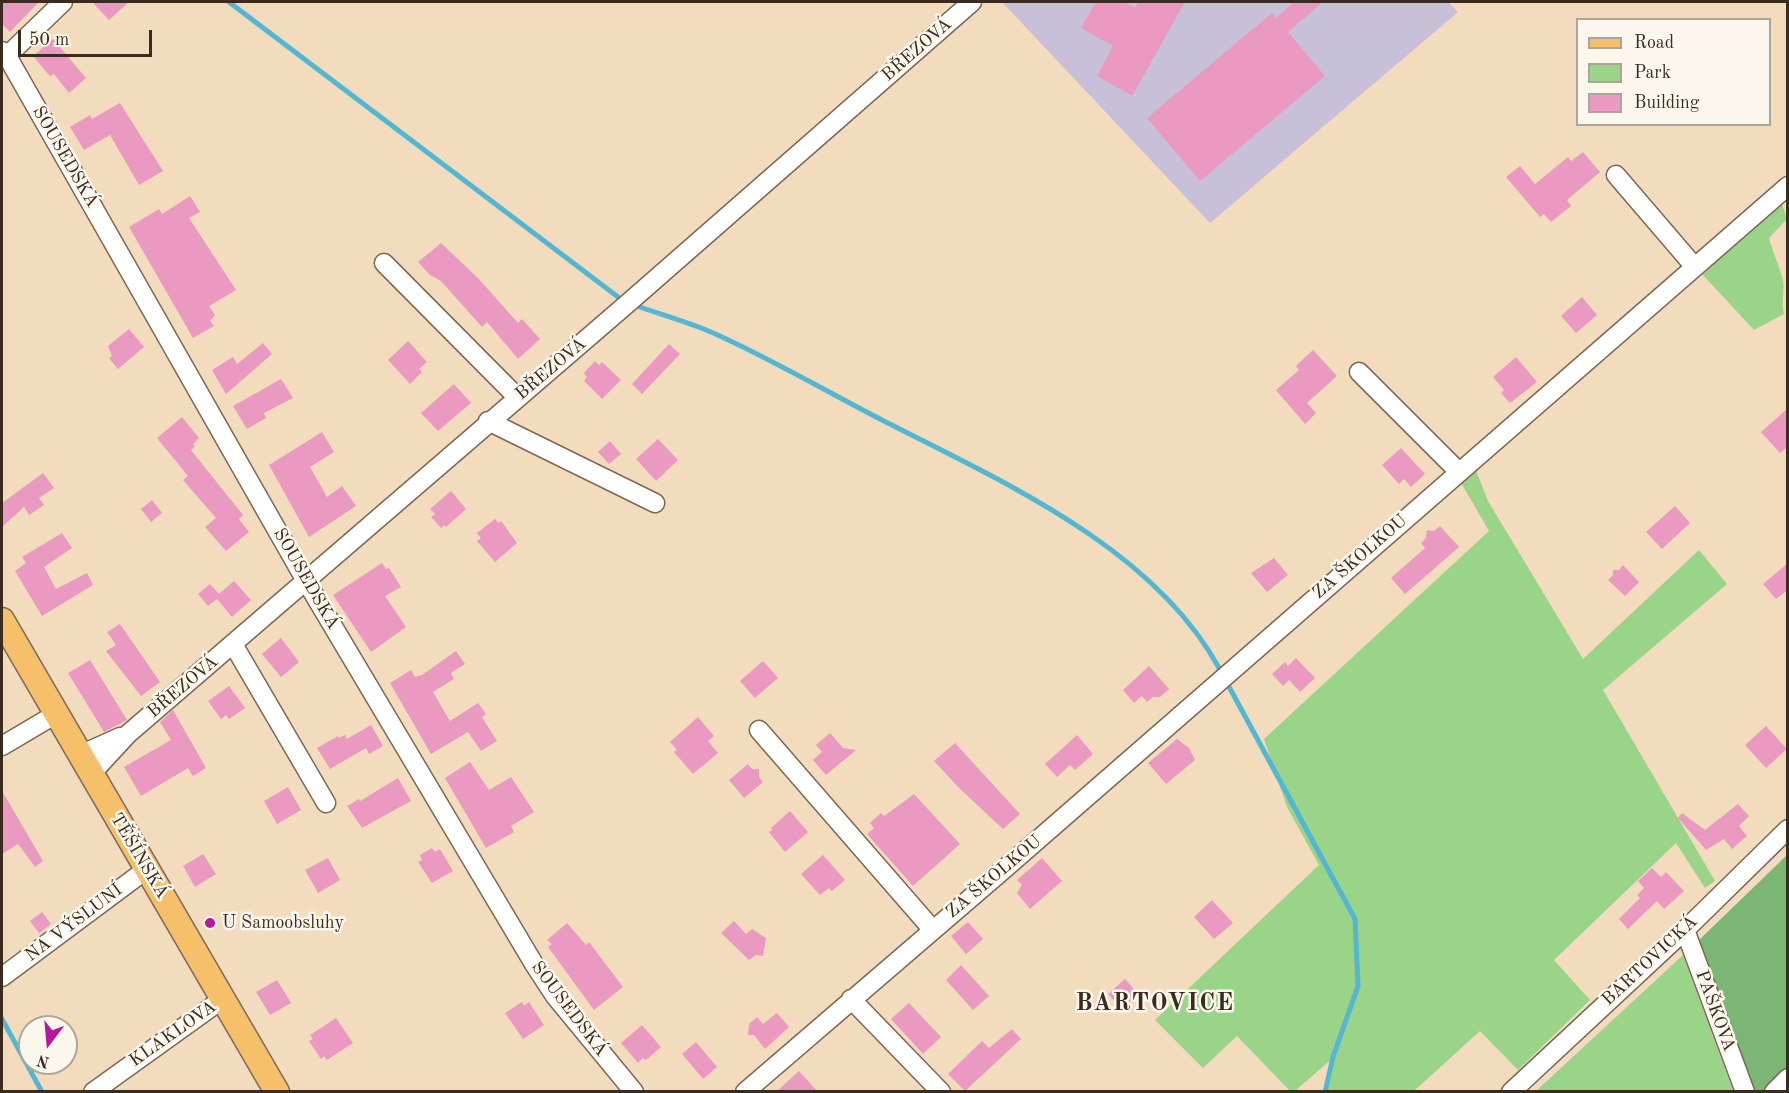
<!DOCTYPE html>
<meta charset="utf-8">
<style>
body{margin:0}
#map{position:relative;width:1789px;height:1093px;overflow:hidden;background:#f2dcbd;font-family:"Old Standard TT",serif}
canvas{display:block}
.frame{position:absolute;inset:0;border:3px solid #3b2a1e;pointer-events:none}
.legend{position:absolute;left:1576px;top:18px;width:195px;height:108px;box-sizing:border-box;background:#fbf7ec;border:2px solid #aea59a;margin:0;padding:8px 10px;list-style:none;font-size:18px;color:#3b2a1e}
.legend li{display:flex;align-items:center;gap:12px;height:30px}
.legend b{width:30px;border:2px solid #aea59a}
.north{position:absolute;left:18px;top:1015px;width:60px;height:60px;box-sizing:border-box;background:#fbf7ec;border:2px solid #aea59a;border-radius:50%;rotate:196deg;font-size:16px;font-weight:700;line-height:24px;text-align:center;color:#3b2a1e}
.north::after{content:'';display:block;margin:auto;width:21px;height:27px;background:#b5179e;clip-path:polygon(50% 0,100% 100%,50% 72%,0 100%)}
.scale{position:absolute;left:18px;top:30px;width:134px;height:27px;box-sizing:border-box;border:3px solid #3b2a1e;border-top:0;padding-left:8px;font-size:18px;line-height:21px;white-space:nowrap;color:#3b2a1e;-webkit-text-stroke:4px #fbf7ec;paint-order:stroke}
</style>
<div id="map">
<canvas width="1789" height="1093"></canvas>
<div class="frame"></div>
<ul class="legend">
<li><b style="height:8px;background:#f6c06b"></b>Road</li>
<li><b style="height:16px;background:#9ad488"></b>Park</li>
<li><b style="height:16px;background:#ea9ac0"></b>Building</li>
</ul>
<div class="north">N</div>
<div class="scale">50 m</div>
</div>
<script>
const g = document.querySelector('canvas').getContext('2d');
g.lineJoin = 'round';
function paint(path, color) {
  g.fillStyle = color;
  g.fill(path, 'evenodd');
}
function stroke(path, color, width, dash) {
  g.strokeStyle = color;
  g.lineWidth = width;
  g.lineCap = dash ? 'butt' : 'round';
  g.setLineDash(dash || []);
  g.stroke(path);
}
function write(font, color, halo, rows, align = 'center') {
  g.font = font + ' "Old Standard TT",serif';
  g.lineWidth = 5;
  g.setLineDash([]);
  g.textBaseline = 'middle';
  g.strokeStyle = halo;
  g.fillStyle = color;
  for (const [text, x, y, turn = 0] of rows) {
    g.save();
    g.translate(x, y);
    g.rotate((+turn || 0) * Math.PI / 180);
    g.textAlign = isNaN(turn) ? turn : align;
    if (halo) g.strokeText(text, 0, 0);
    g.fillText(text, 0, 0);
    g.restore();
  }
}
paint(new Path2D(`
 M1002,2h446l10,10 -248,211z`), '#c8bfd8');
paint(new Path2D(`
 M1781,201l6,18 -18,19c4,15 10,27 14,42 2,6 -2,22 1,34l-30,16 -53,-57z
 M1475,468l13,33 95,158 116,-109 28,34 -124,106 112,191 -10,7 -29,-45 -122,117 36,40 -72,70 -38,-39 -66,60h-88l8,-34 -39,34h-5l-53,-55 -34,32 -48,-48 164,-155 -32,-58 -23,-68 225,-208 -29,-50z
 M1683,955l50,136h-197z`), '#9ad488');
paint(new Path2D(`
 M1787,855v215l-24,21h-11l-55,-149z`), '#7bb674');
stroke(new Path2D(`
 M229,2l393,298
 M634,305c25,9 52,16 77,27 59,26 116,60 173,89 117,60 269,126 335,247
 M1227,683l128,236 3,67 -25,71 -8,35
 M2,1019l40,73`), '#53b7d1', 5);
paint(new Path2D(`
 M2,2h37l-29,30 -8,-8z
 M92,2h37l-20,18z
 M1096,2h28l11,6 3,-6h47l-53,94 -35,-20 16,-30 -32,-18z
 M1294,2h29l-35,30 37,44 -125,105 -53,-63 125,-105 4,5z
 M53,39l33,39 -17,15 -15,-19 -4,2 -17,-20z
 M120,103l43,68 -24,14 -29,-50 -26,15 -14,-23 20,-12 2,4z
 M1583,152l17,20 -33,28 4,6 -20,16 -7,-8 -4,3 -34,-40 14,-11 15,18 33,-27 3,4z
 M190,196l10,16 -11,6 47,72 -27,16 6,9 -5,6 4,5 -21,12 -64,-111 30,-18 3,5z
 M441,243l37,35 40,45 4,-4 18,20 -22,20 -31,-37 -5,5 -41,-46 -11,-6 -12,-13z
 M1582,297l15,18 -21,18 -15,-17z
 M129,329l15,18 -26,22 -9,-11 3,-2 -4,-10z
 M408,341l19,21 -8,7 3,3 -12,12 -22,-24z
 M263,343l9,11 -46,40 -14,-24 21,-13 4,7z
 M669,344l11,10 -38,40 -10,-10z
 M1313,350l24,26 -30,27 9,10 -11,11 -29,-34 23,-20 -3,-4z
 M1516,357l21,25 -27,21 -9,-10 3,-3 -11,-13z
 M595,361l4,4 3,-3 19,18 -19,19 -18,-18 3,-4 -3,-4z
 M281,379l12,19 -29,15 2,5 -19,11 -14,-23z
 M454,384l17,19 -33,28 -17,-18z
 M1788,408v38l-8,7 -19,-21z
 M182,417l17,21 -6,6 2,2 -4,4 52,65 -4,4 10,13 -23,19 -21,-24 11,-9 -33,-38 5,-4 -31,-38z
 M322,432l12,20 -24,15 17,30 15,-11 14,20 -47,31 -40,-72z
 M658,439l20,21 -22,21 -20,-22z
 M610,441l11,13 -12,10 -11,-12z
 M1401,448l24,26 -14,13 -7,-8 -5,5 -17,-19z
 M43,473l11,15 -15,10 5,7 -15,10 -5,-8 -22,20v-24z
 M451,491l15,18 -20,18 -2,-2 -3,3 -10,-11 4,-3 -5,-5z
 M152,500l10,13 -11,9 -10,-13z
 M1675,506l15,17 -28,26 -16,-17z
 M495,519l4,4 2,-2 16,22 -22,19 -18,-21 4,-3 -4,-5z
 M1440,526l19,21 -54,47 -14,-16 34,-30 -4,-5 5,-5 1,-8 7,1z
 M62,533l10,15 -28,19 12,22 31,-16 6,12 -51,31 -27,-45 11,-8 -4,-6z
 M1274,558l14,17 -21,17 -16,-19z
 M382,563l4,6 3,-1 12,19 -16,9 21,31 -35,25 -38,-57z
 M1788,563v27l-12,9 -13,-15z
 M1623,565l16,17 -14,14 -17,-16 5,-5v-5h6z
 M234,581l17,19 -19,17 -15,-18 -9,7 -10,-12 12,-10 9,10z
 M120,624l40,58 -19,14 -35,-45 10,-6 -9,-13z
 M281,638l18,24 -18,15 -19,-23z
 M456,651l9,13 -14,9 3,6 -21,13 17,29 28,-18 8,11 -4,3 15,24 -16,10 -13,-19 -37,22 -41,-71 21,-13 4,7 7,-2z
 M1296,658l19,20 -15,14 -11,-12 -6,6 -11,-12 13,-12 3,4z
 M90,660l37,60 -23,12 -36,-59z
 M763,661l15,17 -23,20 -15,-17z
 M1149,666l20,23 -9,8h-7l-6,5 -5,-6 -8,7 -11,-13z
 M229,686l16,22 -16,11 -3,-4 -5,4 -13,-18z
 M173,710l33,58 -13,8 -5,-8 -47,28 -17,-29 47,-27 -11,-18z
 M698,717l16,19 -6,5 10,12 -25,21 -19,-22 3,-2 -7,-8z
 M371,725l12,21 -14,8 -3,-6 -36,21 -13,-21 21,-12 1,2 6,-3 2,4z
 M1766,726l21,23 -21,19 -21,-23z
 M830,733l13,15 13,2 -30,25 -13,-15 9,-8 -6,-7z
 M1077,735l16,19 -18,16 -5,-5 -13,12 -12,-13z
 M1177,739l12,9 6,12 -29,24 -18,-21z
 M955,743l65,71 -17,15 -44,-41 -25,-27z
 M470,762l19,28 22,-13 23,35 -23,14 3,6 -28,16 -41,-70z
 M748,764l4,5h7v8l4,5 -19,16 -15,-18z
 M398,778l13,23 -49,27 -15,-22 12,-7 1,2z
 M288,787l13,23 -24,14 -13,-23z
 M2,791l41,70 -8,6 -17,-23 -16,10z
 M914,794l46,50 -47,42 -46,-52 7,-6 -4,-5 11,-10 3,3z
 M1738,804l11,12 -10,10 8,10 -15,13 -8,-10 -18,11 -28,-32 4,-5 23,17z
 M790,811l18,21 -23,20 -16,-20 3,-2 -1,-2z
 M432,848l3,4 5,-3 13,22 -21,12 -14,-21 4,-2 -2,-5z
 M203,854l13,20 -21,13 -12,-21z
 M823,855l22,25 -13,11 -3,-3 -9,7 -19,-21z
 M328,858l12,22 -22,13 -13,-23z
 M1042,858l20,23 -32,28 -13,-16 5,-8 -5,-5z
 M1652,868l9,9 5,-5 18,19 -20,18 -7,-8 -29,28 -9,-10 21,-21 -3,-3 7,-7 -6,-7z
 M1212,900l21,23 -19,16 -20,-22z
 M42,912l9,12 -12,9 -9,-12z
 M734,921l12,13 6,-5 14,9 -3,18 -7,-1 -7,5 -28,-27z
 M968,922l15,17 -17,15 -15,-18z
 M567,923l19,22 3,-3 34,45 -29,23 -46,-63 4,-3 -5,-4z
 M961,965l28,31 -16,14 -27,-30z
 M1125,979l13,15 -16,15 -14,-15z
 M277,980l14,23 -21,12 -14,-23z
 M522,1002l2,4 5,-4 15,23 -21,14 -18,-26z
 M909,1003l32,34 -18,17 -32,-35z
 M777,1013l12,14 -24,22 -11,-14h-6l1,-11 8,-7 6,7z
 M336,1018l17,25 -26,17 -3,-4 -3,3 -12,-18 4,-2 -3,-4z
 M642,1025l19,22 -15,13 -3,-2 -5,5 -17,-20z
 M1012,1029l9,10 -56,52 -17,-17 34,-33 7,7z
 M696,1042l21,25 -14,12 -21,-25z
 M799,1071l19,21h-42z`), '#ea9ac0');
const minor = new Path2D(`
 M2,51l5,5 299,525 228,383 21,32 79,96
 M7,56l56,-54
 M1616,175l78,91
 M384,263l133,134
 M1359,372l99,99
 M488,421l167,82
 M233,644l93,159
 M759,730l173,199
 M2,746l54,-32
 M80,755l40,-18
 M91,774l37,-40 499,-430 345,-302
 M1685,930l60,162
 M2,977l145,-108
 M851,999l90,93
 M93,1092l131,-94
 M745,1092l257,-221 786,-685
 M1511,1092l174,-162 103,-101
 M1774,1092l14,-14`);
const major = new Path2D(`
 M2,620l275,472`);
stroke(minor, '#7b6856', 21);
stroke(major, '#7b6856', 27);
stroke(minor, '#fff', 18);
stroke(major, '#f6c06b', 24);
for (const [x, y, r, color] of [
 [210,923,6,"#b5179e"]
]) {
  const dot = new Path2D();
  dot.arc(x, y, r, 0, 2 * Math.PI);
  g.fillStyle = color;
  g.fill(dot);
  stroke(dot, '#fbf7ec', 2);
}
write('18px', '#3b2a1e', '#fbf7ec', [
 ["BŘEZOVÁ",917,50,-41],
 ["SOUSEDSKÁ",65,157,60],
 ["BŘEZOVÁ",551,369,-40],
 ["ZA ŠKOLKOU",1360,557,-41],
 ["SOUSEDSKÁ",306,579,60],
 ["BŘEZOVÁ",183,687,-40],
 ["TĚŠÍNSKÁ",139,856,59],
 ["ZA ŠKOLKOU",994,877,-40],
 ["NA VÝSLUNÍ",74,923,-37],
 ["BARTOVICKÁ",1650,961,-43],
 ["SOUSEDSKÁ",569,1009,53],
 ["PAŠKOVA",1715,1011,70],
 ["KLAKLOVA",173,1034,-35]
]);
write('18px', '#3b2a1e', '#fbf7ec', [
 ["U Samoobsluhy",222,923]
], 'left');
g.letterSpacing = '1.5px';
write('bold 24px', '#3b2a1e', '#fbf7ec', [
 ["BARTOVICE",1155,1004]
]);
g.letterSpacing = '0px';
</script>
